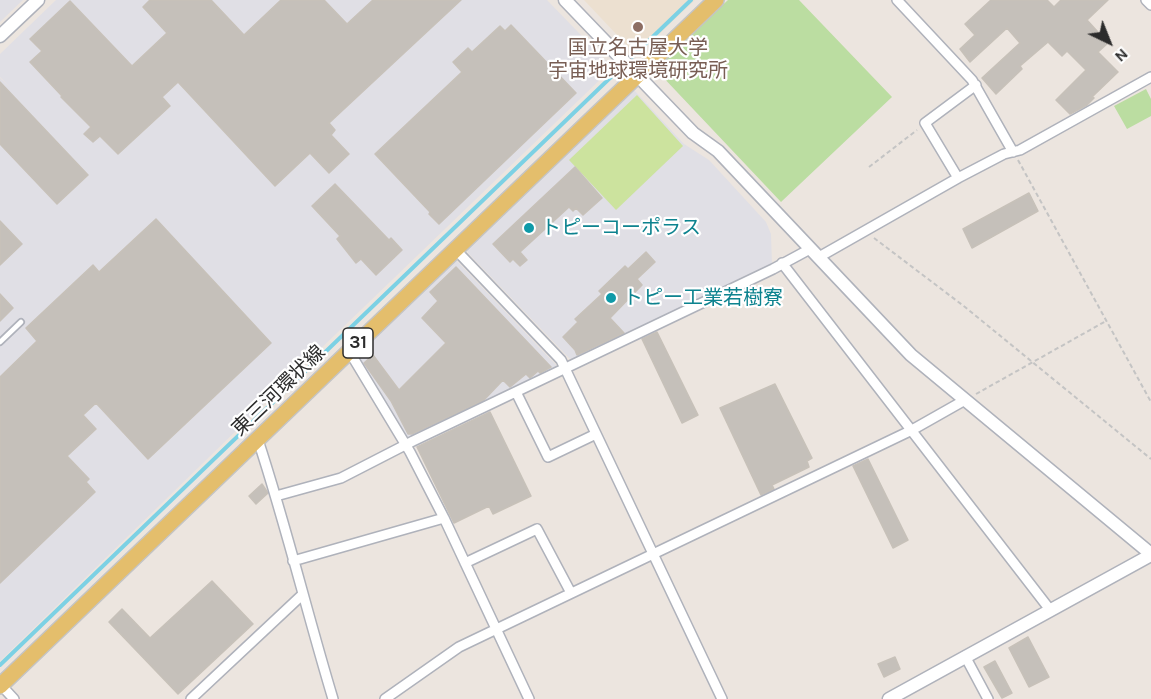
<!DOCTYPE html>
<meta charset="utf-8">
<style>
body{margin:0}
#map{position:relative;width:1151px;height:699px;overflow:hidden;background:#ece5df;font-family:Karla,sans-serif}
canvas{display:block}
.north{position:absolute;left:1079px;top:12px;width:60px;height:60px;-webkit-text-stroke:4px #fff;paint-order:stroke;rotate:137deg;font-size:16px;font-weight:700;line-height:24px;text-align:center;color:#2c2c2c}
.north::after{content:'';display:block;margin:auto;width:21px;height:27px;background:#2c2c2c;clip-path:polygon(50% 0,100% 100%,50% 72%,0 100%)}
</style>
<div id="map">
<canvas width="1151" height="699"></canvas>
<div class="north">N</div>
</div>
<script>
const g = document.querySelector('canvas').getContext('2d');
g.lineJoin = 'round';
function paint(path, color) {
  g.fillStyle = color;
  g.fill(path, 'evenodd');
}
function stroke(path, color, width, dash) {
  g.strokeStyle = color;
  g.lineWidth = width;
  g.lineCap = dash ? 'butt' : 'round';
  g.setLineDash(dash || []);
  g.stroke(path);
}
function write(font, color, halo, rows, align = 'center') {
  g.font = font + ' Karla,"Noto Sans JP",sans-serif';
  g.lineWidth = 4.5;
  g.setLineDash([]);
  g.textBaseline = 'middle';
  g.strokeStyle = halo;
  g.fillStyle = color;
  for (const [text, x, y, turn = 0] of rows) {
    g.save();
    g.translate(x, y);
    g.rotate((+turn || 0) * Math.PI / 180);
    g.textAlign = isNaN(turn) ? turn : align;
    if (halo) g.strokeText(text, 0, 0);
    g.fillText(text, 0, 0);
    g.restore();
  }
}
paint(new Path2D(`
 M0,0h23l-23,22z
 M56,0h491l61,63 -1,10 -324,312 -283,276v-583l11,10 -11,-11v-23z
 M633,89l51,55 25,16 57,62 5,12 1,31 -198,95 -5,-2 -101,-105 -1,-5z
 M455,259l103,108 -148,71 -7,-2 -45,-77 -1,-6z`), '#e0dfe5');
paint(new Path2D(`
 M584,0h111l-57,54 -4,-1z`), '#ece0d0');
paint(new Path2D(`
 M728,0h71l93,97 -111,105 -121,-128 -1,-9z
 M1146,89l5,10v17l-24,13 -13,-23z`), '#bbdda1');
paint(new Path2D(`
 M637,95l46,51 -67,64 -47,-50z`), '#cce39e');
stroke(new Path2D(`
 M0,665l691,-665`), '#7cd1e4', 4);
const building = new Path2D(`
 M150,0h61l33,35 37,-35h43l23,24 26,-24h88l-132,123 6,7 -4,5 18,19 -20,19 -19,-20 -35,33 -97,-104 -16,15 8,9 -52,48 -18,-18 -7,6 -9,-8 7,-7 -30,-30 1,-1 -32,-34 12,-11 -12,-12 40,-38 62,65 35,-33 -24,-26z
 M991,0h56l7,7 7,-7h47l-21,20 21,23 -10,9 20,20 -26,25 2,1 -7,7 -17,9 -14,-14 30,-30 -19,-19 -5,5 -14,-14 -28,24 2,3 -26,25 -14,-16 38,-35 -13,-15 -37,34 -10,-13 15,-14 -10,-11z
 M511,25l65,68 -137,131 -10,-10 1,-2 -55,-58 87,-82 -9,-10 15,-14 4,4 28,-26 5,5z
 M0,82l88,93 -31,29 -57,-60z
 M575,167l27,31 -19,17 -7,-7 -3,3 -4,-4 -49,45 7,8 -7,6 -7,-7 -3,3 -17,-18z
 M335,184l54,56 2,-2 11,12 -26,25 -15,-16 -5,4 -19,-24 3,-3 -28,-30z
 M1029,193l9,18 -66,37 -9,-19z
 M156,219l115,124 -123,116 -52,-56 -13,12 13,14 -29,27 22,23 -3,3 9,10 -95,91v-206l37,-36 -11,-13 67,-63 6,7z
 M0,221l22,23 -22,21z
 M646,252l9,10 -18,17 5,6 -32,33 14,15 -47,22 -2,-5 -12,-13 15,-15 -3,-3 27,-25 -3,-3 26,-25 3,3z
 M456,267l95,100 -11,6 -2,-2 -8,7 -4,-4 -16,13 -7,-7 -19,20 -72,34h-4l-17,-33 -27,-38 9,-8 26,35 47,-47 -24,-25 16,-17 -8,-9z
 M0,294l13,14 -13,13z
 M657,332l41,83 -16,8 -40,-84z
 M775,384l37,74 -5,3 2,6 -37,18 2,4 -13,6 -41,-87z
 M490,412l41,84 -38,18 -4,-8 -35,17 -37,-76z
 M868,459l40,81 -15,8 -40,-82z
 M262,484l6,9 -12,11 -7,-8z
 M212,581l41,43 -75,70 -69,-72 13,-13 28,29z
 M1028,637l21,40 -20,10 -20,-39z
 M895,657l5,12 -16,8 -6,-13z
 M995,661l17,32 -10,5 -18,-31z`);
paint(building, '#c5c0ba');
stroke(building, '#c7c1b9', 1.5);
const service = new Path2D(`
 M0,342l21,-20`);
const minor = new Path2D(`
 M897,0l75,80 41,72
 M1146,0l5,5
 M958,178l-33,-55 51,-38
 M455,249l106,111 161,339
 M819,257l139,-79 46,-24 16,-4 131,-73
 M782,263l269,348
 M349,351l61,101 34,66 85,181
 M516,392l32,65 48,-23
 M258,440c28,85 49,173 75,259
 M276,496l65,-18 72,-37 360,-172 37,-20
 M293,561l151,-43
 M465,563l72,-34 34,64
 M965,656l23,43
 M1,685l13,14
 M191,699l111,-104
 M385,699l74,-52 453,-217 53,-30`);
const tertiary = new Path2D(`
 M565,0l128,133 25,18 193,204 240,199
 M0,36l38,-36
 M889,699l262,-144`);
const primary = new Path2D(`
 M0,686l716,-686`);
stroke(service, '#afb2bb', 8);
stroke(minor, '#afb2bb', 12);
stroke(tertiary, '#afb2bb', 15);
stroke(primary, '#c4c4c4', 18);
stroke(new Path2D(`
 M1018,160l133,242
 M869,167l48,-37
 M874,238l91,69 186,152
 M976,394l130,-73`), '#c4c4c4', 2, [4.5, 3]);
stroke(service, '#fff', 4.5);
stroke(minor, '#fff', 9);
stroke(tertiary, '#fff', 12);
stroke(primary, '#e4be6c', 15);
for (const [x, y, r, color] of [
 [638,27,6,"#8d6e63"],
 [529,228,6,"#0f9aa8"],
 [611,298,6,"#0f9aa8"]
]) {
  const dot = new Path2D();
  dot.arc(x, y, r, 0, 2 * Math.PI);
  g.fillStyle = color;
  g.fill(dot);
  stroke(dot, '#fff', 2);
}
for (const [x, y, w] of [
 [358,343,30]
]) {
  const box = new Path2D();
  box.roundRect(x - w / 2, y - 15, w, 30, 4.5);
  g.fillStyle = '#fff';
  g.fill(box);
  stroke(box, '#2c2c2c', 1.5);
}
write('bold 18px', '#2c2c2c', null, [
 ["31",358,343]
]);
write('20px', '#785e54', '#fff', [
 ["国立名古屋大学",638,48],
 ["宇宙地球環境研究所",638,71]
]);
write('20px', '#0d838f', '#fff', [
 ["トピーコーポラス",541,228],
 ["トピー工業若樹寮",623,298]
], 'left');
write('20px', '#2c2c2c', '#fff', [
 ["東三河環状線",279,391,-44]
]);
</script>
